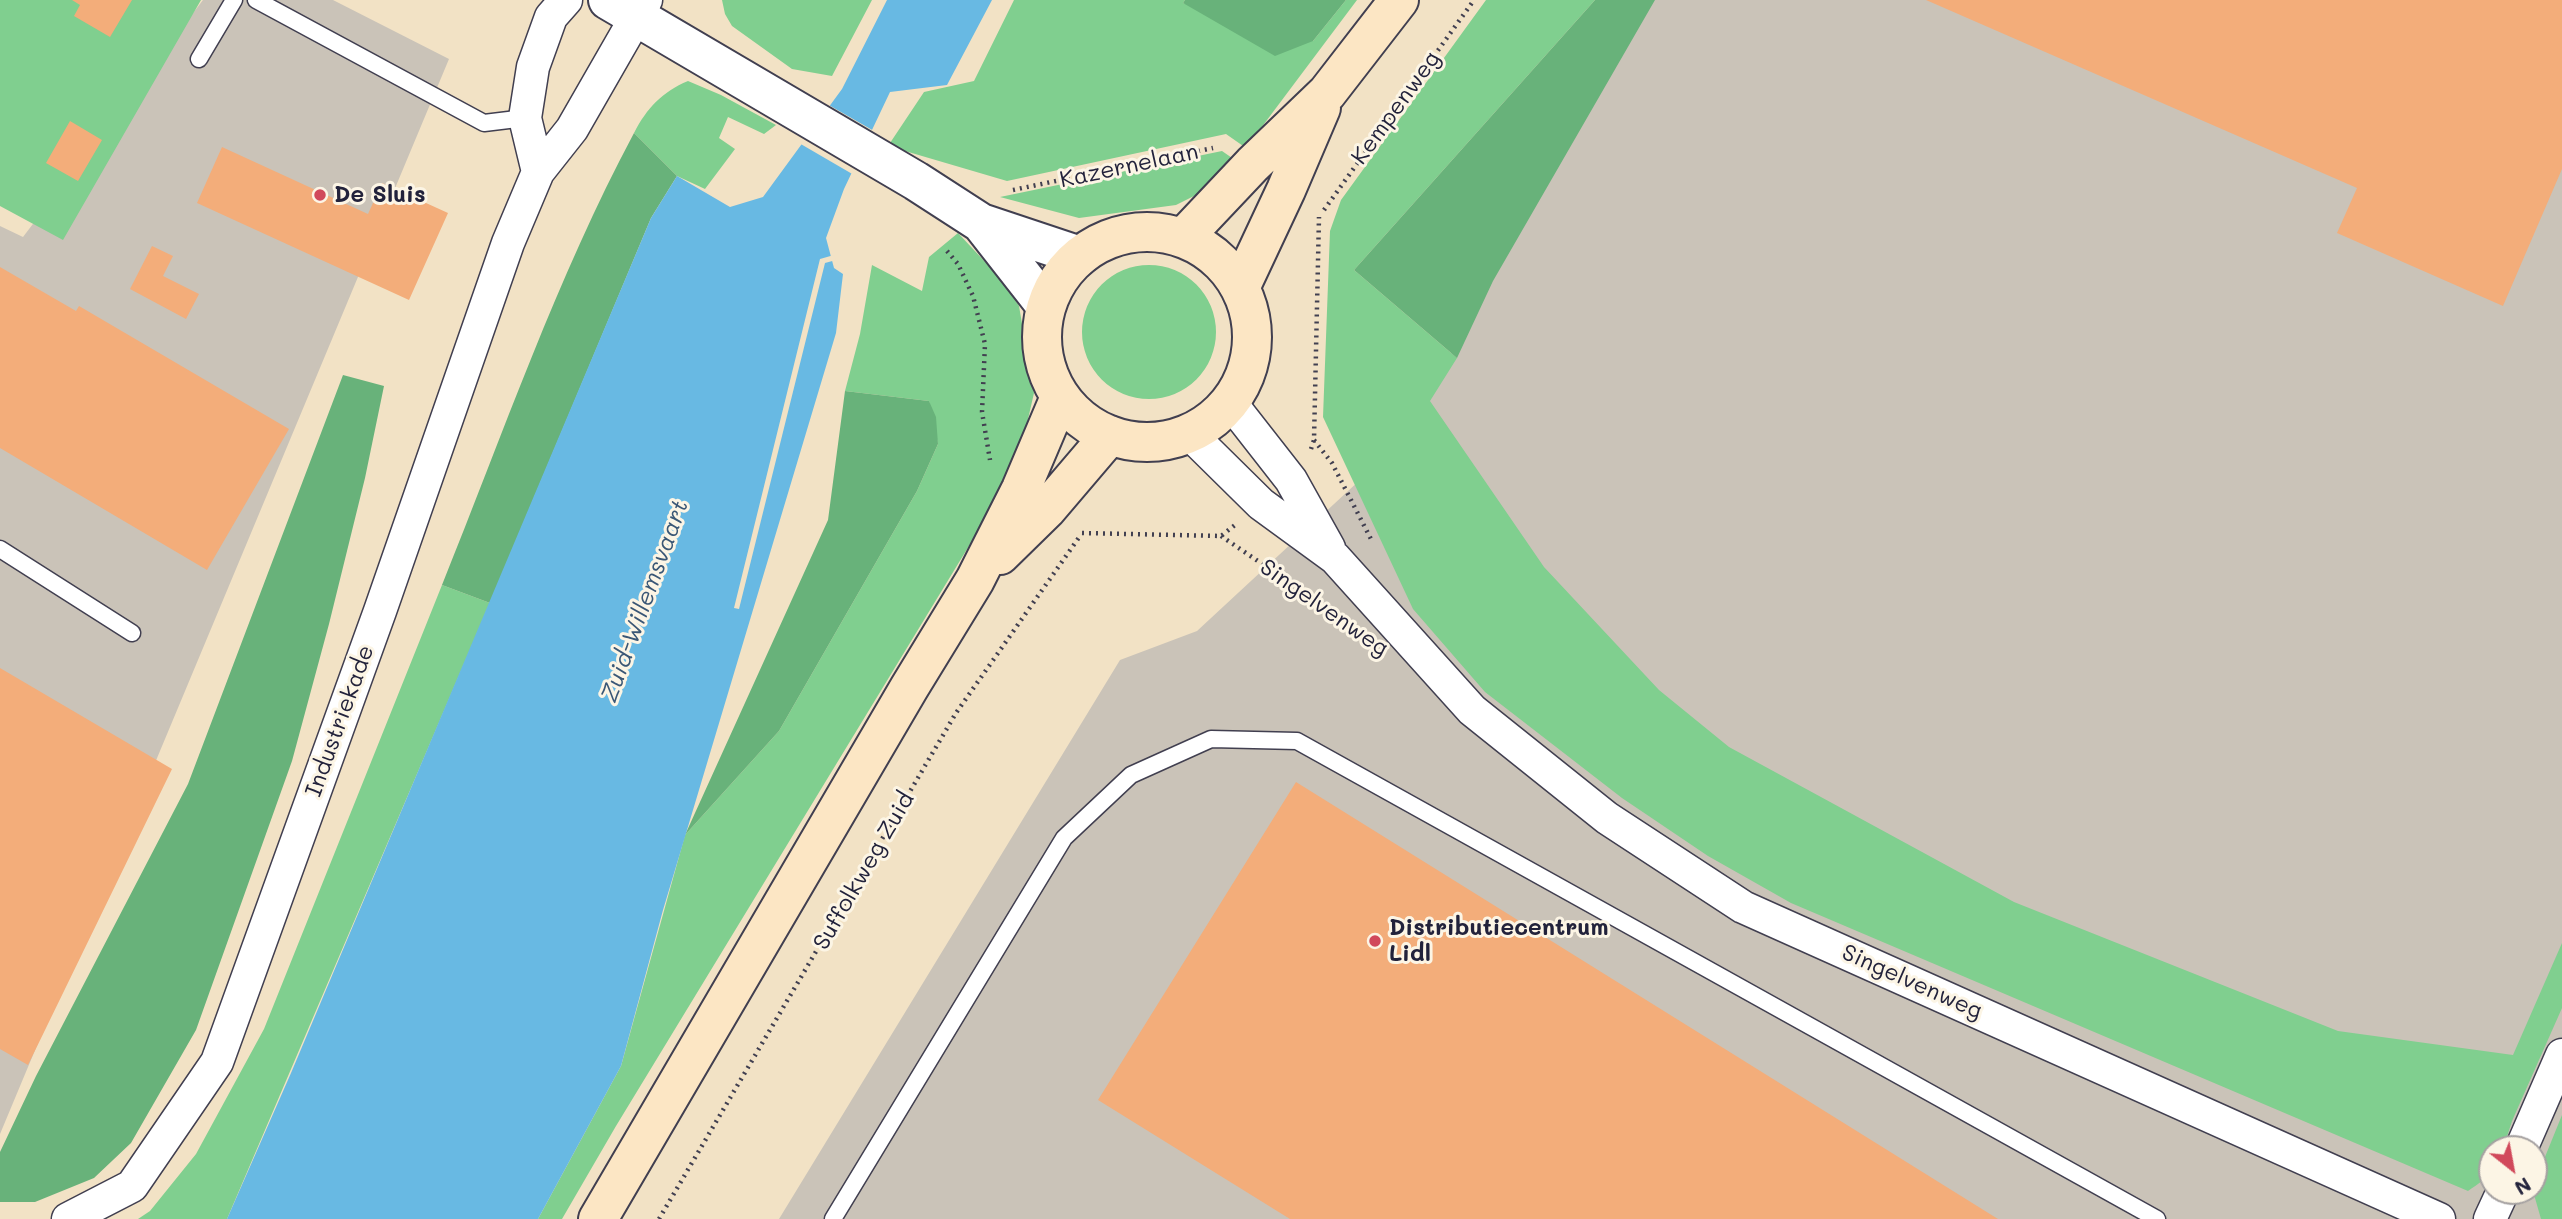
<!DOCTYPE html>
<style>
body{margin:0}
#map{position:relative;width:2562px;height:1219px;overflow:hidden;background:#f2e2c5;font-family:Mali,sans-serif}
canvas{display:block}
.north{position:absolute;left:2478px;top:1135px;width:70px;height:70px;box-sizing:border-box;background:#fcf5e5;border:2px solid #a5a1a1;border-radius:50%;rotate:149deg;font-size:19px;font-weight:700;line-height:28px;text-align:center;color:#22223b}
.north::after{content:'';display:block;margin:auto;width:24px;height:32px;background:#d1495b;clip-path:polygon(50% 0,100% 100%,50% 72%,0 100%)}
</style>
<div id="map">
<canvas width="2562" height="1219"></canvas>
<div class="north">N</div>
</div>
<script>
const g = document.querySelector('canvas').getContext('2d');
g.lineJoin = 'round';
function paint(path, color) {
  g.fillStyle = color;
  g.fill(path, 'evenodd');
}
function stroke(path, color, width, dash) {
  g.strokeStyle = color;
  g.lineWidth = width;
  g.lineCap = dash ? 'butt' : 'round';
  g.setLineDash(dash || []);
  g.stroke(path);
}
function write(font, color, halo, rows, align = 'center') {
  g.font = font + ' Mali,sans-serif';
  g.lineWidth = 6;
  g.setLineDash([]);
  g.textBaseline = 'middle';
  g.strokeStyle = halo;
  g.fillStyle = color;
  for (const [text, x, y, turn = 0] of rows) {
    g.save();
    g.translate(x, y);
    g.rotate((+turn || 0) * Math.PI / 180);
    g.textAlign = isNaN(turn) ? turn : align;
    if (halo) g.strokeText(text, 0, 0);
    g.fillText(text, 0, 0);
    g.restore();
  }
}
paint(new Path2D(`
 M203,0h130l116,59 -449,1075v-908l23,11z
 M1651,0h911v1219h-1783l341,-559 77,-29 178,-165 48,-63zM2492,1149h42v42h-42z`), '#cac3b8');
paint(new Path2D(`
 M0,0h201l-138,240 -63,-34z
 M722,0h150l-40,76 -40,-7 -60,-43 -7,-12z
 M1014,0h171l-2,3 130,38 33,-41h11l-111,148 -20,-14 -219,47 -119,-35 36,-54 50,-11z
 M1486,0h109l-241,270 103,88 -27,43 114,166 115,123 70,57 285,155 324,129 175,24 49,-112v65l-50,113 -9,28h-11c0,26 -2,27 -24,42l-677,-288 -83,-47 -86,-58 -137,-106 -72,-83 -90,-192 7,-186 11,-31z
 M688,81l33,14 55,30 -12,9 -36,-17 -9,21 16,11 -30,40 -28,-13 -43,-43c13,-25 28,-41 54,-52z
 M1222,151l13,9 -29,30 -30,15 -97,13 -79,-21z
 M958,233l45,48 16,25 15,87 -17,74 -401,659 -54,93h-24l83,-153 64,-231 94,-104 138,-240 21,-47 -9,-43 -84,-10 15,-57 12,-69 50,26 7,-34z
 M1082 332a67 67 0 1 1 134 0a67 67 0 1 1-134 0Z
 M442,585l48,18 -263,616h-89l12,-8 46,-57 68,-125z
 M2562,1115v104h-21l-8,-28 1,-7z`), '#80cf8f');
paint(new Path2D(`
 M1185,0h161l-33,41 -38,15 -92,-53z
 M1595,0h60l-162,281 -36,77 -103,-88z
 M634,133l43,43 -26,42 -161,385 -48,-18c61,-151 115,-308 192,-452z
 M343,375l41,11 -19,92 -36,146 -37,137 -96,269 -65,113 -37,35 -59,24h-35v-50l36,-76 152,-292z
 M845,391l84,10 7,16 2,27 -21,47 -138,240 -94,104 143,-315z`), '#68b27a');
paint(new Path2D(`
 M887,0h105l-45,85 -57,7 -46,97 -18,49 8,30 9,6 -7,59 -173,577 -42,156 -83,153h-311l64,-146 360,-855 26,-42 53,31 33,-10 79,-108z`), '#68b9e3');
paint(new Path2D(`
 M827,104l47,27 -20,44 -55,-32z
 M834,255l2,5 -11,3 -86,346 -5,-1 86,-349z`), '#f2e2c5');
paint(new Path2D(`
 M72,0h60l-22,37 -36,-21 6,-11z
 M1926,0h636v169l-59,137 -166,-73 20,-45z
 M70,121l32,19 -24,41 -32,-18z
 M222,147l146,67 14,-31 66,30 -39,87 -212,-97z
 M152,246l21,10 -10,20 36,18 -13,25 -56,-30z
 M0,267l76,44 3,-5 210,123 -82,141 -207,-122z
 M0,668l172,101 -144,296 -28,-16z
 M1296,782l702,437h-708l-192,-119z`), '#f3ad7a');
const service = new Path2D(`
 M256,0l228,123 41,-5
 M199,59l35,-59
 M0,549l132,84
 M833,1219l231,-381 67,-63 80,-36 86,2 860,478`);
const minor = new Path2D(`
 M538,172l-13,-54 8,-51 18,-50 15,-17
 M1230,402l61,78 38,68
 M1190,434l71,70 74,54 137,152 135,108 136,89 696,312
 M2521,1149l41,-94
 M68,1219l64,-33 85,-124 163,-451 128,-368 30,-71 34,-43 74,-129
 M2490,1219l13,-28`);
const tertiary = new Path2D(`
 M608,0l308,181 65,42 99,33
 M981,223l65,83`);
const secondary = new Path2D(`
 M1042 337a105 105 0 1 1 210 0a105 105 0 1 1-210 0Z
 M1184,237l69,-73 74,-71 72,-93
 M1241,286l45,-96 35,-82
 M1000,555l47,-46 63,-74
 M598,1219l311,-531 66,-108 46,-91 39,-92`);
stroke(service, '#413f50', 19);
stroke(minor, '#413f50', 35);
stroke(tertiary, '#413f50', 42);
stroke(secondary, '#413f50', 42);
stroke(new Path2D(`
 M1013,190l200,-42
 M1324,210l150,-210
 M947,251l11,13 15,32 12,48 -3,68 8,48
 M1314,440l18,23 40,78
 M1311,449l3,-9 5,-223
 M1082,533l139,3 14,-11
 M1221,536l109,74
 M659,1219l297,-506 124,-177`), '#413f50', 4.5, [2, 5]);
stroke(service, '#fff', 16);
stroke(minor, '#fff', 32);
stroke(tertiary, '#fff', 38);
stroke(secondary, '#fce6c4', 38);
for (const [x, y, r, color] of [
 [320,195,7,"#d1495b"],
 [1375,941,7,"#d1495b"]
]) {
  const dot = new Path2D();
  dot.arc(x, y, r, 0, 2 * Math.PI);
  g.fillStyle = color;
  g.fill(dot);
  stroke(dot, '#fcf5e5', 2.5);
}
write('23px', '#22223b', '#fcf5e5', [
 ["Kempenweg",1396,108,-54],
 ["Kazernelaan",1129,166,-12],
 ["Singelvenweg",1324,608,35],
 ["Industriekade",340,721,-70],
 ["Suffolkweg Zuid",864,871,-60],
 ["Singelvenweg",1912,982,24]
]);
write('bold 23px', '#22223b', '#fcf5e5', [
 ["De Sluis",334,195],
 ["Distributiecentrum",1389,928],
 ["Lidl",1389,954]
], 'left');
write('italic 24px', '#3a5776', '#fcf5e5', [
 ["Zuid-Willemsvaart",645,601,-70]
]);
</script>
